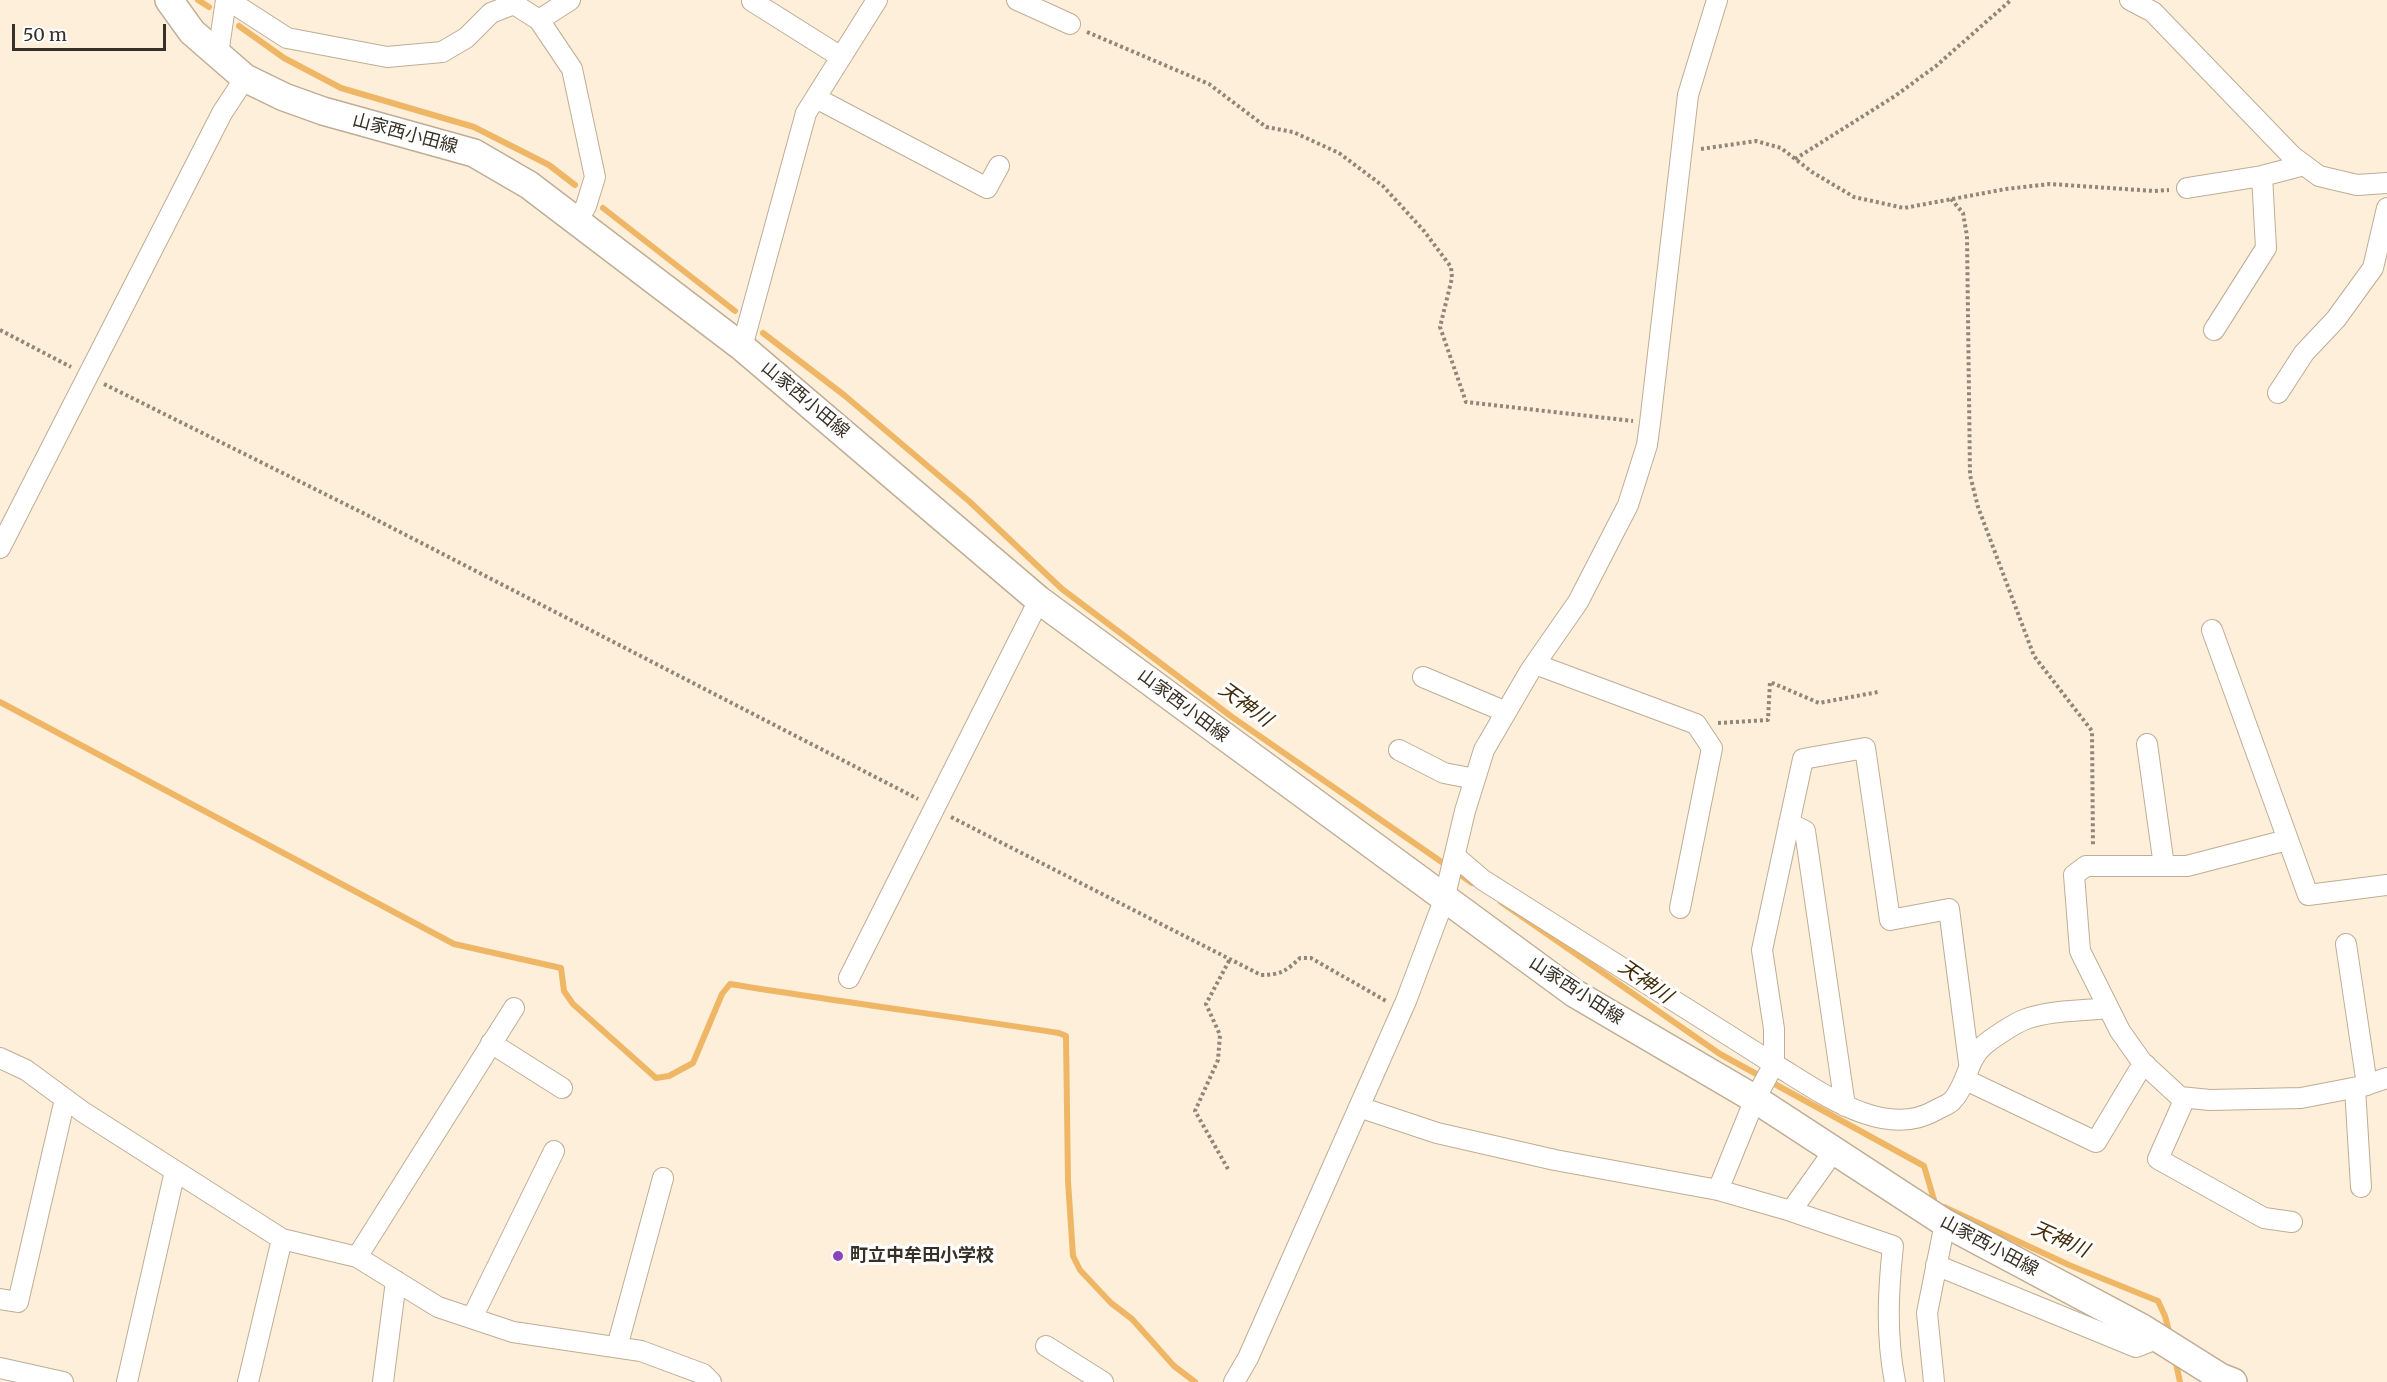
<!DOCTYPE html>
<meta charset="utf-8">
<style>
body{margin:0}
#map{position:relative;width:2387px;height:1382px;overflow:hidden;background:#feefdb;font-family:Merriweather,serif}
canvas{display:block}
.scale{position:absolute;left:12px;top:24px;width:154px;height:27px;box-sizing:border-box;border:3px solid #373026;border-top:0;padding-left:8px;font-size:18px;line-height:21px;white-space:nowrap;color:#373026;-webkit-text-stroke:4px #fefefe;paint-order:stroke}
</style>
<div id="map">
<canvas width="2387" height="1382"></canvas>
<div class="scale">50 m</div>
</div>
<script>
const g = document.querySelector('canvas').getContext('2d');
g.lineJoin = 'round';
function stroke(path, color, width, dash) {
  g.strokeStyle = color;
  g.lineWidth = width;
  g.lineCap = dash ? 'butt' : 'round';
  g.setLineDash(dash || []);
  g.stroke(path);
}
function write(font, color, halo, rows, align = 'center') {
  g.font = font + ' Merriweather,"Noto Sans JP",serif';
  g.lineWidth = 6;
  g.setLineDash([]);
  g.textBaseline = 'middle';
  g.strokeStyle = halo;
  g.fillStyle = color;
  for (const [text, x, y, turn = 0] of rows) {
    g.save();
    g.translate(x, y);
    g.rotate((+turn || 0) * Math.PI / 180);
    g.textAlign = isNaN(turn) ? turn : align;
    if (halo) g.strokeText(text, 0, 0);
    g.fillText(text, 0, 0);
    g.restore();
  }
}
stroke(new Path2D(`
 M198,0l11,7
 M239,26l45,32 57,30 133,39 75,38 26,20
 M603,208l132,103
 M763,333l81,62 126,107 92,87 170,128 240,166
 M0,702l454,242 107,24 3,23 9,13 83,74 13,-2 24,-13 29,-69 8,-10c110,18 219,32 329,49l7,3 2,145 5,75 7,14 31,33 21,16 42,47 21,16
 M1501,902l219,152 204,112 11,37
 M1944,1207l125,58 89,36 7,15 5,19
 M2175,1359l5,23`), '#efb765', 6);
const street = new Path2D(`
 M228,0l59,38 100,19 55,-5 24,-14 25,-25 23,-9
 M513,0l1,4 25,16 33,49 23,108 -9,29 -8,14
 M1017,0l53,24
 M2130,0l23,12 139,144 27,20 38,9 30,-2
 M752,1l89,56
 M539,20l31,-20
 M218,54l8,-54
 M816,98l171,90 12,-22
 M2187,188l75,-12 42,-11
 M2214,330l52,-82 -4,-72
 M742,347l64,-234 71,-113
 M2278,393l26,-40 32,-34 37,-51 14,-60
 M0,548l222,-435 23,-35
 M2212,630l96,265 79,-10
 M1535,664l161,60 16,24 -32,160
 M1423,677l83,35
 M2147,744l17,122
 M1399,750l45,23 31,6
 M1789,823l16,8 40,275
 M2287,840l-100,26h-101l-12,9 6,76 40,80 22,31 38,35 30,3 91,-2 62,-12 24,-8
 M1455,856l28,24 291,184
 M2346,944l21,141
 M849,978l190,-378
 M491,1043l71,45
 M0,1058l26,12 57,42 199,127 75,18 81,50 75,25 128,19 62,23 8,8
 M1774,1064v-35l-12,-79 41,-191 62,-11 25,172 59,-11 20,154
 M1966,1080l130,62 42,-70 8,-7
 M2355,1088l6,99
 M2185,1098l-27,61 106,59 28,4
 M1359,1107l78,26 118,27 163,30 73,21 42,-59
 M1718,1190l37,-91 19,-35c45,27 110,77 162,46 5,-3 12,-5 16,-9 16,-17 14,-40 31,-55 9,-8 32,-23 43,-27 25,-9 55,-8 81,-11
 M1791,1211l102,35c-5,46 -7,90 2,136
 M357,1257l157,-249
 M1936,1265l200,82 23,-9
 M0,1299l18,3 47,-203
 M472,1318l82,-167
 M1046,1346l57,36
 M617,1347l46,-169
 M0,1368l63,14
 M127,1382l48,-211
 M248,1382l34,-143
 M383,1382l13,-101
 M1234,1382l14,-24 158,-357 38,-101 21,-89 19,-61 46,-79 48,-69 50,-97 19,-60 3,-22 38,-328 29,-95
 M1934,1382l-7,-69 18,-90`);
const secondary = new Path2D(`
 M169,0l23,32 53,46 39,19 39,14 151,42 55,32 213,162 297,253 535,393 181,106 190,124 197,105 78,49 13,5`);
stroke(street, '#bfad95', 22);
stroke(secondary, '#bfad95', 30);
stroke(new Path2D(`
 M1087,32l122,52 57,43 27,5 46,21 44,33 41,45 27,36 1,11 -12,49 26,75 167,19
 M1701,149l55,-8 25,7 31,24 42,25 50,11 102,-19 44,-5 104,7 15,-1
 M1795,159l100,-63 41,-30 75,-66
 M1951,199l12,14 4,23 3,239 8,32 56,149 58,75 1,116
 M0,330l71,37
 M104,384l267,133 547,282
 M1718,723l50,-3 2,-38 49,21 59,-11
 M951,817l310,158c20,0 25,-4 39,-17h11l75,43
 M1228,1169l-33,-58 23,-51 2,-25 -14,-31 24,-45`), '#918778', 4, [3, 3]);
stroke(street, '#fff', 20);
stroke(secondary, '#fff', 27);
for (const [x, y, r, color] of [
 [838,1256,6,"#8c44b7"]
]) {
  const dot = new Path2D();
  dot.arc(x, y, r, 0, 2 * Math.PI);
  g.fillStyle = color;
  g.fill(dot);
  stroke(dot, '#fefefe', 2);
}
write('18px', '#373026', '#fefefe', [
 ["山家西小田線",405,134,15],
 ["山家西小田線",805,400,40],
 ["山家西小田線",1183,706,37],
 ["山家西小田線",1576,991,33],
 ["山家西小田線",1989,1246,28]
]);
write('bold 18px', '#373026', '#fefefe', [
 ["町立中牟田小学校",850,1256]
], 'left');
write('italic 20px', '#422c07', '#fefefe', [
 ["天神川",1245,705,36],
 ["天神川",1645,982,35],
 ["天神川",2060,1240,24]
]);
</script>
